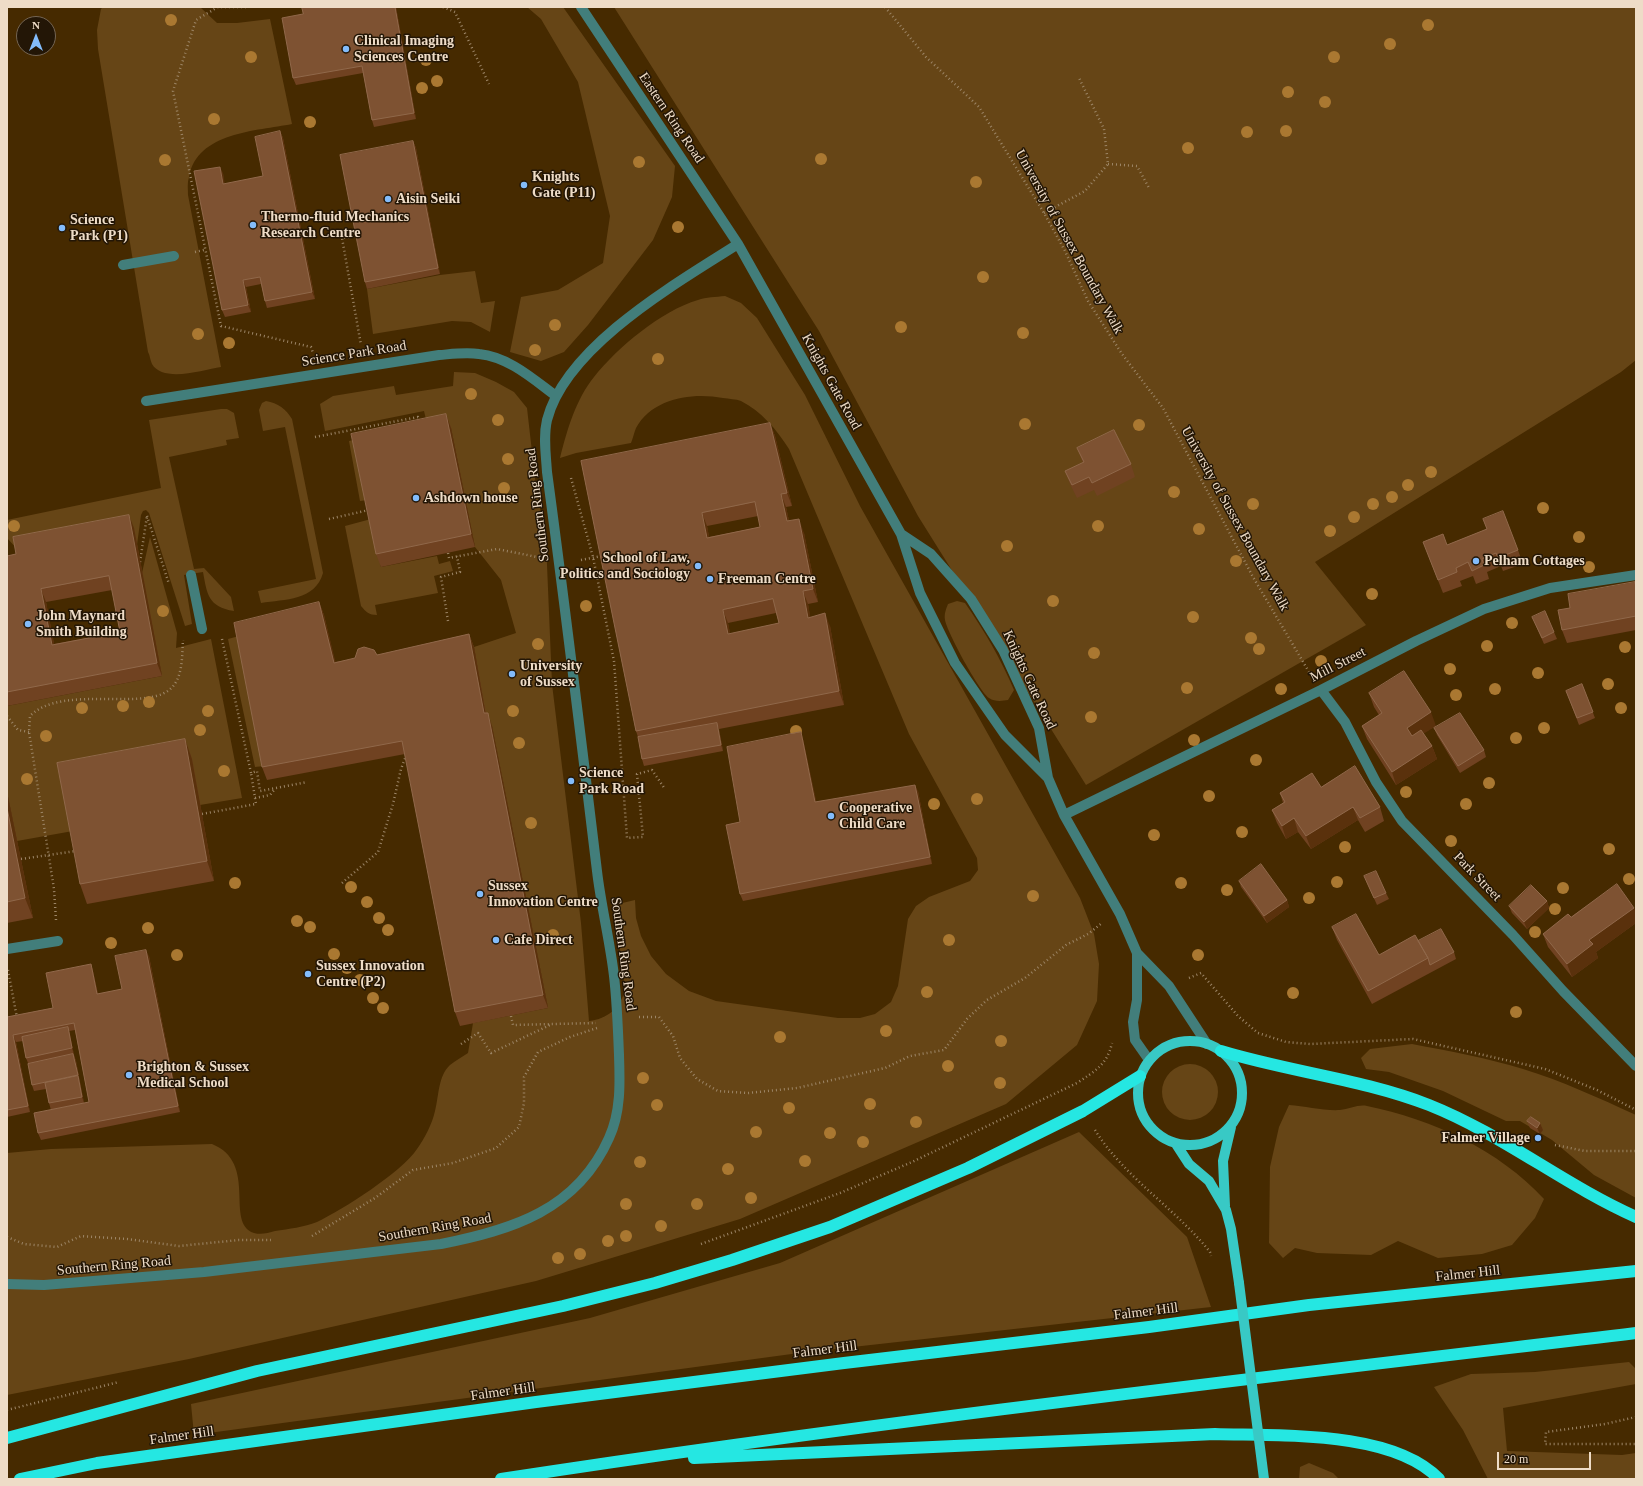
<!DOCTYPE html>
<style>
body{margin:0}
#map{position:relative;width:1643px;height:1486px;overflow:hidden;background:#462a00;font-family:"Times New Roman",serif}
canvas{display:block}
.frame{position:absolute;inset:0;border:8px solid #eedcc7;pointer-events:none}
.north{position:absolute;left:16px;top:16px;width:40px;height:40px;box-sizing:border-box;background:#231606;border:1px solid #746553;border-radius:50%;rotate:0deg;font-size:11px;font-weight:700;line-height:16px;text-align:center;color:#eedcc7}
.north::after{content:'';display:block;margin:auto;width:14px;height:18px;background:#83bcfb;clip-path:polygon(50% 0,100% 100%,50% 72%,0 100%)}
.scale{position:absolute;left:1497px;top:1452px;width:94px;height:18px;box-sizing:border-box;border:2px solid #eedcc7;border-top:0;padding-left:5px;font-size:12px;line-height:14px;white-space:nowrap;color:#eedcc7;-webkit-text-stroke:3px #231606;paint-order:stroke}
</style>
<div id="map">
<canvas width="1643" height="1486"></canvas>
<div class="frame"></div>
<div class="north">N</div>
<div class="scale">20 m</div>
</div>
<script>
const g = document.querySelector('canvas').getContext('2d');
g.lineJoin = 'round';
function paint(path, color) {
  g.fillStyle = color;
  g.fill(path, 'evenodd');
}
function stroke(path, color, width, dash) {
  g.strokeStyle = color;
  g.lineWidth = width;
  g.lineCap = dash ? 'butt' : 'round';
  g.setLineDash(dash || []);
  g.stroke(path);
}
function write(font, color, halo, rows, align = 'center') {
  g.font = font + ' "Times New Roman",serif';
  g.lineWidth = 3;
  g.setLineDash([]);
  g.textBaseline = 'middle';
  g.strokeStyle = halo;
  g.fillStyle = color;
  for (const [text, x, y, turn = 0] of rows) {
    g.save();
    g.translate(x, y);
    g.rotate((+turn || 0) * Math.PI / 180);
    g.textAlign = isNaN(turn) ? turn : align;
    if (halo) g.strokeText(text, 0, 0);
    g.fillText(text, 0, 0);
    g.restore();
  }
}
paint(new Path2D(`
 M103,7h97l17,16h20l33,-4 22,105c-35,7 -95,8 -103,53 -2,6 -1,12 -1,18l33,172c-18,3 -58,16 -69,-3 -2,-4 -2,-9 -4,-12l-50,-303 -1,-19 4,-21z
 M527,7h36l112,159 -3,31 -19,43 -65,85 -24,27 -23,9 -31,-9 11,-55 37,-7 45,-27 7,-47 -32,-134 -37,-63z
 M614,7h1022v353l-15,12 -306,190 51,63 -280,160 -168,-269 -99,-185z
 M475,271l6,32 14,-2 -5,31 -19,-10 -19,-1 -79,13 -6,-45 73,-14z
 M725,296l16,7 16,15 48,77 55,111 220,392 14,36 5,30 -2,37 -20,44 -71,59 -266,115 -204,62 -347,78 -182,36v-242l44,-4 161,-5c47,19 12,79 42,89 7,2 14,0 21,-2 14,-2 29,-4 42,-9 25,-12 85,-50 100,-73 8,-11 15,-25 18,-38 4,-15 3,-35 15,-46 5,-4 12,-8 18,-12l5,-30 75,-15 -56,-282 -4,1 -14,-80 42,-14 -15,-53 -26,-33 -24,-119 -22,4 -5,-21 -99,20 -5,-27 13,-8 61,-10 2,9 57,-9 1,-14 21,1 21,9 18,10 13,16 9,79 10,54 6,143 29,239 8,98c19,-2 30,-13 36,-30l-11,-86 21,-5 1,18 5,18 10,20 15,18 23,17 27,10 122,17h22l15,-4 16,-12 7,-16 10,-67 8,-13 13,-9 41,-16 8,-11 -1,-12 -68,-124 -120,-285c-12,-19 -28,-38 -48,-48 -5,-2 -12,-2 -18,-3 -30,-6 -71,0 -87,30 -2,5 -3,10 -5,15l-55,10 -16,5c7,-28 16,-59 34,-81 24,-30 67,-66 104,-77 8,-3 18,-3 27,-4z
 M266,401c12,2 20,8 26,18l31,154c-8,28 -38,26 -62,30l-3,-12 58,-12 -31,-152 -22,4 -4,-21 3,-7z
 M221,409h6l7,4 5,25 -13,2 1,5 -58,12 25,112 10,-1 27,29 3,14c-26,-4 -27,-17 -31,-39l-19,3 8,49 -7,2 -36,-113 -3,-3 -3,1 -2,4 -4,30 -4,-17 -115,22 -11,-12v-18l154,-32 -12,-68z
 M418,426l-51,74 -7,1 -11,-60z
 M371,519l10,48 56,-11 2,8 11,-3 3,10 -19,5 4,17 -63,12 2,10c-8,0 -11,-3 -16,-9l-16,-80z
 M150,537l27,96 -1,15 35,-9 31,159 -42,7 -9,-46 -118,72 -56,10 -10,-49v-86l155,-30 -20,-103z
 M957,601l8,2c19,27 36,56 49,87l-6,10c-6,1 -13,2 -19,-2 -10,-7 -42,-66 -44,-78 -1,-6 1,-11 3,-16z
 M239,636l25,130 -9,1 -27,-128z
 M1412,1044c37,7 75,14 111,25 39,12 76,29 113,46v83l-42,-23 -42,-35 -32,-19h-14l-63,-30 -54,-19 -23,-3 -5,-11 9,-9z
 M1162 1092a28 28 0 1 1 56 0a28 28 0 1 1-56 0Z
 M1289,1105c16,1 35,6 51,5 9,-1 19,-6 27,-4 65,13 132,44 177,93l-9,19 -23,27 -30,9 -44,4 -40,-17 -27,14 -54,-2 -22,-5 -12,10 -14,-15 1,-76 9,-40z
 M1079,1132l108,105 24,70 -412,46 -605,82 -3,-31 399,-86 190,-55z
 M1629,1362l7,7v15l-133,24 4,43 115,4 14,-2v26h-148l-25,-49 -29,-43 37,-13 64,-2z
 M1309,1463l24,10 6,6h-40l1,-12z`), '#664516');
stroke(new Path2D(`
 M246,7h-28l-22,13 -23,71 48,235 90,21 2,6
 M443,7l12,5 34,72
 M885,7l41,50 53,50 65,106 21,38 23,50 34,53 41,54 90,169 56,95
 M1108,164l29,2 12,22
 M1044,213l41,-22 23,-27 -4,-35 -25,-51
 M357,236l-15,2 19,107
 M195,252l9,-2
 M315,437l103,-20 1,5
 M571,478l22,79 21,104 13,177 16,-1 -6,-63 15,-4 13,19
 M147,516l22,68
 M329,519l40,-9
 M448,553l1,5 48,-9 40,8
 M581,560l21,-4
 M140,562l7,-46
 M448,621l-7,-44 19,-5 -3,-16
 M222,639l29,134 6,-2 3,20 47,-9
 M7,716l11,14 11,2
 M255,798l15,-3 5,-6
 M202,814l54,-10 -5,-31
 M21,859l55,-8
 M342,883l36,-31 15,-48 8,-35 5,-13
 M56,920l-2,-31 -25,-157 1,-16c34,-34 123,-1 144,-31 9,-12 8,-31 9,-45
 M8,970l9,48
 M1189,978l12,-5 37,43 20,17 28,9 24,2 103,-5 132,30 52,21 39,20
 M511,1016l2,9 83,-2
 M639,1017h20l14,19 7,22 17,21 21,12 30,2 49,-5 88,-20 25,-12 34,-6 23,-31 20,-19 38,-22 41,-33 22,-11 14,-11
 M461,1044l17,-11 13,20 59,-28
 M1095,1130c29,47 81,79 115,122l1,4
 M1555,1145l30,6h51
 M312,1236l63,-38 38,-28 40,-7 43,-15 23,-21 5,-24v-26l14,-25 32,-15 27,-9
 M7,1237l17,7 33,3 24,-11 46,3 52,7 60,-6h32
 M701,1244l139,-51 72,-31 165,-79c18,-12 30,-18 35,-40
 M7,1410l112,-28
 M1636,1417l-31,7 -59,8 -1,12h91`), '#9d8667', 2.5, [1, 3]);
stroke(new Path2D(`
 M581,7l157,237 163,290 19,59 35,70 50,72 43,43
 M123,265l51,-9
 M146,401l293,-46c13,-1 27,-3 40,-1 30,3 54,25 77,42
 M901,534l30,20 40,45 32,51 36,78 9,50 16,37 56,99 17,39v47l-4,22 2,18 14,20
 M191,575l11,54
 M1321,690l24,32 31,60 26,39 111,114 50,56 73,75
 M1064,815l257,-125 95,-49 68,-32 66,-21 86,-13
 M7,949l51,-8
 M1137,953l32,33 38,58
 M7,1284l37,1 160,-13 237,-28c71,-14 136,-34 168,-106 12,-26 11,-55 10,-83 -1,-26 -2,-53 -5,-79 -4,-35 -13,-70 -17,-105 -16,-133 -32,-266 -50,-399 -1,-17 -4,-35 0,-52 19,-74 130,-137 191,-176`), '#427e7b', 10);
stroke(new Path2D(`
 M1138 1093a52 52 0 1 1 104 0a52 52 0 1 1-104 0Z
 M1176,1144l13,20 20,17 17,29 5,19 8,54
 M1225,1206l-2,-45 8,-34`), '#38c9c5', 10);
stroke(new Path2D(`
 M1221,1051c69,21 141,28 208,54 73,29 135,80 207,112
 M7,1438l250,-67 306,-65 92,-23 77,-23 98,-33 138,-59 115,-57 57,-35
 M694,1458l521,-24c63,2 177,-4 224,45
 M20,1479l77,-16 439,-61 308,-39 305,-36 160,-22 327,-34
 M501,1479c377,-58 756,-101 1135,-146`), '#25e7e2', 12);
stroke(new Path2D(`
 M1239,1283l25,196`), '#38c9c5', 10);
g.fillStyle = '#aa7831';
for (const [x, y] of [
 [171,20],
 [1428,25],
 [1390,44],
 [251,57],
 [1334,57],
 [426,60],
 [437,81],
 [422,88],
 [1288,92],
 [1325,102],
 [214,119],
 [310,122],
 [1286,131],
 [1247,132],
 [1188,148],
 [821,159],
 [165,160],
 [639,162],
 [976,182],
 [678,227],
 [983,277],
 [555,325],
 [901,327],
 [1023,333],
 [198,334],
 [229,343],
 [535,350],
 [658,359],
 [471,394],
 [498,420],
 [1025,424],
 [1139,425],
 [508,459],
 [1431,472],
 [1408,485],
 [504,488],
 [1174,492],
 [1392,497],
 [1253,504],
 [1373,504],
 [1543,508],
 [1354,517],
 [14,526],
 [1098,526],
 [1199,529],
 [1330,531],
 [1579,537],
 [1007,546],
 [1236,561],
 [1589,567],
 [1372,594],
 [1053,601],
 [586,606],
 [163,611],
 [1193,617],
 [1512,623],
 [1251,638],
 [538,644],
 [1487,646],
 [1625,647],
 [1259,649],
 [1094,653],
 [1321,661],
 [1450,669],
 [1538,673],
 [1608,684],
 [1187,688],
 [1281,689],
 [1495,689],
 [1456,695],
 [149,702],
 [123,706],
 [82,708],
 [1621,708],
 [208,711],
 [513,711],
 [1091,717],
 [1544,728],
 [200,730],
 [796,731],
 [46,736],
 [1516,738],
 [1194,740],
 [519,743],
 [1256,760],
 [224,771],
 [27,779],
 [1489,783],
 [1406,792],
 [1209,796],
 [977,799],
 [934,804],
 [1466,804],
 [531,823],
 [1242,832],
 [1154,835],
 [1451,841],
 [1345,847],
 [1609,849],
 [1629,879],
 [1337,882],
 [235,883],
 [1181,883],
 [351,887],
 [1563,888],
 [1227,890],
 [1033,896],
 [1309,898],
 [367,902],
 [1555,909],
 [379,918],
 [297,921],
 [310,927],
 [148,928],
 [388,930],
 [1535,932],
 [553,935],
 [949,940],
 [111,943],
 [334,954],
 [177,955],
 [1198,955],
 [347,968],
 [360,980],
 [927,992],
 [1293,993],
 [373,998],
 [383,1008],
 [1516,1012],
 [886,1031],
 [780,1037],
 [1001,1041],
 [948,1066],
 [643,1078],
 [1000,1083],
 [870,1104],
 [657,1105],
 [789,1108],
 [916,1122],
 [756,1132],
 [830,1133],
 [863,1142],
 [805,1161],
 [640,1162],
 [728,1169],
 [751,1198],
 [626,1204],
 [697,1204],
 [661,1226],
 [626,1236],
 [608,1241],
 [580,1254],
 [558,1258]
]) {
  g.beginPath();
  g.arc(x, y, 6, 0, 2 * Math.PI);
  g.fill();
}
paint(new Path2D(`
 M302,7h94l20,112 -42,8 -2,-7 -9,-47 -67,12 -3,-7 10,-64z
 M280,131l3,7 32,161 -48,9 -2,-7 -4,-17 -15,3 5,25 -26,5 -3,-7 1,-137 1,11 39,-8z
 M413,141l3,7 24,126 -73,15 -2,-7z
 M446,414l5,14 24,119 -94,20 -5,-13z
 M770,423l5,13 17,70 -6,1 3,14 15,12 14,69 -10,2 2,13 20,9 14,79 -125,24 4,22 -79,15 -2,-7 -4,-22 -2,-6 -55,-270zM758,516l2,11 -51,10 -2,-11zM776,613l3,10 -49,11 -2,-11z
 M1077,448l54,16 4,13 -38,19 -3,-6 -17,8 -7,-14 -5,-13 18,-8z
 M1483,519l35,31 5,14 -20,7 -2,-5 -14,6 2,7 -13,5 -3,-8 -13,5 2,5 -19,7 -15,-38 19,-10 40,-16z
 M134,528l28,148 -155,30v-150zM112,590l8,42 -66,12 -8,-42z
 M1636,585v45l-69,13 -5,-13 8,-22z
 M319,602l5,13 11,47 42,-7 92,-21 5,13 12,66 6,13 56,282 -88,18 -5,-14 -50,-258 -138,26 -5,-13z
 M1532,617l22,15 3,7 -13,5z
 M1582,684l13,34 -16,7 -13,-34z
 M1369,693l67,33 -13,7 9,13 5,13 -41,26 -29,-46 -5,-13 17,-11 -5,-8z
 M1434,728l50,22 2,7 -26,16 -23,-38z
 M185,739l7,20 22,122 -127,23 -7,-20z
 M803,739l13,63 102,-11 14,73 -189,37 -3,-7v-72z
 M1321,787l59,20 4,14 -19,11 -7,-12 -47,29 -13,-17 -12,7 -9,-16 -5,-13 11,-7 -3,-10z
 M7,792l26,126 -26,5z
 M1364,876l22,17 3,6 -12,6z
 M1239,881l48,19 2,7 -22,16 -26,-36z
 M1547,901l2,7 -22,21 -15,-16 -3,-7z
 M1636,913v10l-40,29 2,6 -26,19 -24,-30 -5,-13 28,-17z
 M1332,927l47,28 39,-14 36,11 2,7 -84,45 -35,-64z
 M149,956l31,156 -139,28 -3,-7 13,-23 -2,-7 -3,-14 -12,2 -2,-6 -4,-22 -2,-5 -3,-17 -7,1 14,70 -23,5v-102v2l46,-9 38,-44 2,7 5,23 24,-5zM75,1030l14,72 -5,1 -8,-42 -2,-6 -5,-24z
 M1527,1121l13,2 3,7 -3,4 -10,-6z`), '#704221');
paint(new Path2D(`
 M395,7h1l20,112 -2,-6z
 M280,131l3,7 32,161 -3,-7z
 M413,141l3,7 24,126 -2,-6z
 M220,167l3,6 3,18 -3,-7z
 M243,280l3,7 5,25 -3,-7z
 M446,414l5,14 24,119 -4,-13z
 M770,423l5,13 17,70 -5,-13z
 M781,494l5,13 6,28 -5,-14z
 M702,513l5,13 5,25 -5,-13z
 M129,515l5,13 28,148 -5,-13z
 M799,519l5,14 14,69 -5,-13z
 M41,589l5,13 11,56 -5,-13z
 M803,591l5,13 5,27 -5,-13z
 M319,602l5,13 15,61 -5,-13z
 M723,610l5,13 5,24 -5,-13z
 M825,613l5,13 14,79 -5,-14z
 M469,634l5,13 14,80 -4,-14z
 M1431,712l5,14 -24,15 -5,-13z
 M488,713l4,13 56,282 -5,-13z
 M717,723l2,7 4,21 -2,-6z
 M801,732l2,7 15,70 -3,-7z
 M185,739l7,20 22,122 -7,-20z
 M1432,746l5,13 -41,26 -4,-13z
 M915,785l3,6 14,73 -2,-7z
 M7,792l26,126 -8,-20 -18,-90z
 M1353,807l5,13 -47,29 -5,-13z
 M1294,818l4,14 -12,7 -4,-13z
 M1287,900l2,7 -22,16 -3,-7z
 M1547,901l2,7 -22,21 -3,-7z
 M1634,908l2,5v10l-40,29 2,6 -26,19 -5,-13 22,-24z
 M146,950l3,6 31,156 -2,-6z
 M91,964l2,7 6,30 -2,-7z
 M68,1027l2,7 4,21 -2,-7z
 M13,1035l3,7 14,70 -2,-6z
 M73,1054l3,7 4,21 -2,-7z
 M78,1076l2,7 4,20 -2,-6z
 M1540,1123l3,7 -3,4 -3,-6z`), '#5a310c');
const building = new Path2D(`
 M302,7h93l19,106 -42,7 -10,-54 -69,12 -11,-60 21,-4z
 M280,131l32,161 -47,9 -5,-24 -17,3 5,25 -26,5 -28,-139 26,-4 3,17 40,-8 -8,-39z
 M413,141l25,127 -73,14 -25,-127z
 M446,414l25,120 -95,20 -25,-120z
 M770,423l17,70 -6,1 6,27 12,-2 14,70 -10,2 5,27 17,-5 14,78 -203,40 -55,-270zM755,502l5,25 -53,11 -5,-25zM773,599l6,24 -51,11 -5,-24z
 M1114,430l17,34 -39,19 -3,-6 -17,8 -7,-14 19,-9 -7,-14z
 M1503,511l15,39 -20,8 -2,-5 -14,6 2,6 -12,6 -4,-9 -12,6 1,4 -19,8 -15,-38 20,-8 4,11 40,-16 -4,-10z
 M129,515l28,148 -150,29v-136l9,-2 -3,-17zM109,576l11,56 -68,13 -11,-56z
 M1635,582l1,6v28l-74,14 -4,-20 12,-2 -2,-14z
 M319,602l15,61 21,-5 3,-9 6,-2 10,3 3,5 92,-21 15,79h4l55,282 -88,17 -53,-271 -140,26 -28,-144z
 M1545,611l9,21 -12,6 -10,-21z
 M1404,671l27,41 -24,16 5,8 9,-6 11,16 -40,26 -30,-46 20,-13 -13,-20z
 M1582,684l11,28 -16,6 -11,-27z
 M1460,713l24,37 -26,16 -24,-38z
 M717,723l4,22 -79,14 -4,-22z
 M801,732l14,70 100,-17 15,72 -190,37 -14,-69 14,-3 -13,-75z
 M185,739l22,122 -127,23 -23,-121z
 M1355,766l25,41 -20,11 -7,-11 -47,29 -12,-18 -12,8 -10,-16 13,-8 -5,-9 32,-20 9,14z
 M7,808l18,90 -18,4z
 M1261,864l26,36 -23,16 -25,-35z
 M1376,871l10,22 -12,5 -10,-22z
 M1617,884l17,24 -45,32 4,4 -26,20 -24,-30 25,-20 3,3z
 M1531,885l16,16 -23,21 -15,-16z
 M1356,914l23,41 36,-20 13,23 -60,33 -36,-64z
 M1441,929l13,23 -24,13 -2,-7 -10,-17z
 M146,950l32,156 -140,27 -4,-20 55,-11 -15,-79 -61,12 15,71 -21,4v-93l46,-9 -7,-35 45,-9 6,30 25,-5 -7,-33z
 M68,1027l4,21 -46,10 -4,-21z
 M73,1054l5,21 -46,10 -4,-21z
 M78,1076l4,21 -33,6 -4,-20z
 M1531,1117l9,6 -3,5 -10,-7z`);
paint(building, '#7e5232');
stroke(building, '#90684a', 1);
for (const [x, y, r, color] of [
 [346,49,4,"#83bcfb"],
 [524,185,4,"#83bcfb"],
 [388,199,4,"#83bcfb"],
 [253,225,4,"#83bcfb"],
 [62,228,4,"#83bcfb"],
 [416,498,4,"#83bcfb"],
 [1476,561,4,"#83bcfb"],
 [698,566,4,"#83bcfb"],
 [710,579,4,"#83bcfb"],
 [28,624,4,"#83bcfb"],
 [512,674,4,"#83bcfb"],
 [571,781,4,"#83bcfb"],
 [831,816,4,"#83bcfb"],
 [480,894,4,"#83bcfb"],
 [496,940,4,"#83bcfb"],
 [308,974,4,"#83bcfb"],
 [129,1075,4,"#83bcfb"],
 [1538,1138,4,"#83bcfb"]
]) {
  const dot = new Path2D();
  dot.arc(x, y, r, 0, 2 * Math.PI);
  g.fillStyle = color;
  g.fill(dot);
  stroke(dot, '#231606', 1.5);
}
write('bold 14px', '#eedcc7', '#231606', [
 ["Clinical Imaging",354,41],
 ["Sciences Centre",354,57],
 ["Knights",532,177],
 ["Gate (P11)",532,193],
 ["Aisin Seiki",396,199],
 ["Thermo-fluid Mechanics",261,217],
 ["Research Centre",261,233],
 ["Science",70,220],
 ["Park (P1)",70,236],
 ["Ashdown house",424,498],
 ["School of Law,",690,558,"right"],
 ["Politics and Sociology",690,574,"right"],
 ["Pelham Cottages",1484,561],
 ["Freeman Centre",718,579],
 ["John Maynard",36,616],
 ["Smith Building",36,632],
 ["University",520,666],
 ["of Sussex",520,682],
 ["Science",579,773],
 ["Park Road",579,789],
 ["Cooperative",839,808],
 ["Child Care",839,824],
 ["Sussex",488,886],
 ["Innovation Centre",488,902],
 ["Cafe Direct",504,940],
 ["Sussex Innovation",316,966],
 ["Centre (P2)",316,982],
 ["Brighton & Sussex",137,1067],
 ["Medical School",137,1083],
 ["Falmer Village",1530,1138,"right"]
], 'left');
write('14px', '#eedcc7', '#231606', [
 ["Eastern Ring Road",671,118,56],
 ["University of Sussex Boundary Walk",1069,242,61],
 ["Science Park Road",354,354,-9],
 ["Knights Gate Road",831,382,61],
 ["Southern Ring Road",538,505,-97],
 ["University of Sussex Boundary Walk",1235,519,61],
 ["Mill Street",1338,665,-27],
 ["Knights Gate Road",1029,680,65],
 ["Park Street",1477,877,46],
 ["Southern Ring Road",623,954,82],
 ["Southern Ring Road",435,1228,-10],
 ["Southern Ring Road",114,1266,-5],
 ["Falmer Hill",1468,1274,-6],
 ["Falmer Hill",1146,1312,-7],
 ["Falmer Hill",825,1350,-7],
 ["Falmer Hill",503,1392,-8],
 ["Falmer Hill",182,1436,-8]
]);
</script>
